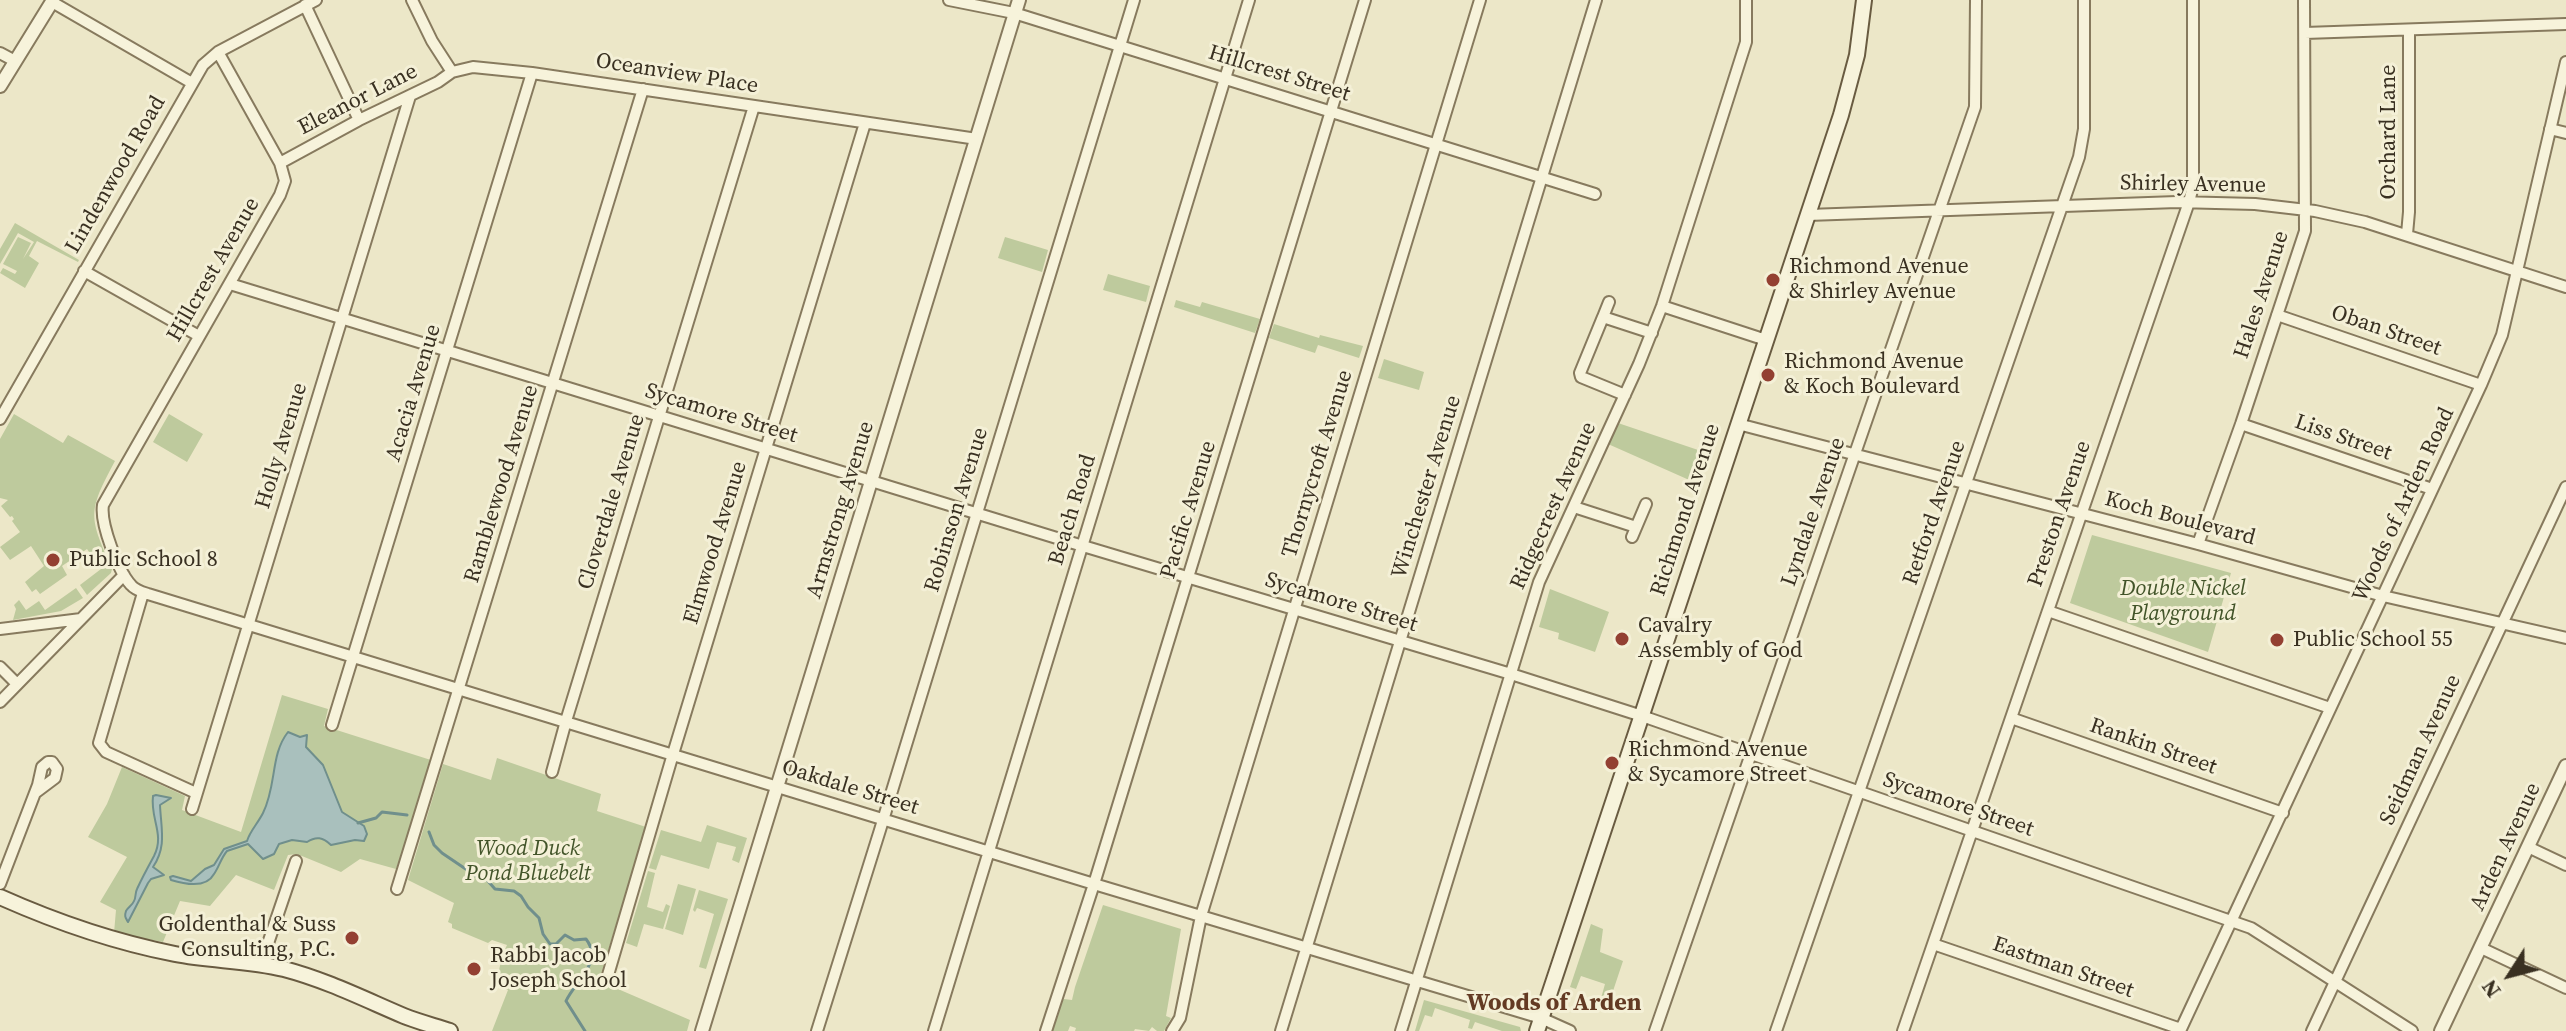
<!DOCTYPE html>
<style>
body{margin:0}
#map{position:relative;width:2566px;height:1031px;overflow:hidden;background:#ece7c8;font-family:"Source Serif 4",serif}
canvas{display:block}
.north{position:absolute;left:2470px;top:935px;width:80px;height:80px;-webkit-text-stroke:6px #f4f0d7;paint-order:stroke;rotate:234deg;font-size:22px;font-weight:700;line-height:32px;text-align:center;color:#393021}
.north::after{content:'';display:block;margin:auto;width:28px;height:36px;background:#393021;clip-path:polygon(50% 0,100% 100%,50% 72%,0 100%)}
</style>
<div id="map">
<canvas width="2566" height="1031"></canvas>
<div class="north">N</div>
</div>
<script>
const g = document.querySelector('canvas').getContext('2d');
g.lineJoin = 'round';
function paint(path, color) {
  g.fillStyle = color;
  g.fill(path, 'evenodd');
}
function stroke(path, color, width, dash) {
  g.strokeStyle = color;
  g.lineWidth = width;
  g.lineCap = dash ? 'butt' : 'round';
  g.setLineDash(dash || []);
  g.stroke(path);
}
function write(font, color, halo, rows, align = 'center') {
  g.font = font + ' "Source Serif 4",serif';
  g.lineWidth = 6;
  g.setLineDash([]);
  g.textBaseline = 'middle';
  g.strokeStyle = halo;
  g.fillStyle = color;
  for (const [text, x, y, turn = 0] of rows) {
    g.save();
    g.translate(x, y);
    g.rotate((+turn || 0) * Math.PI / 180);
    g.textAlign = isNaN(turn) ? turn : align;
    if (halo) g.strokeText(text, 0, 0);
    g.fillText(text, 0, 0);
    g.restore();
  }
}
paint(new Path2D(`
 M15,223l64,37 -1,2 -41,-21 -8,15 10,7 -14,25 -25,-15 3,-5 12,6 2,-3 -14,-7 15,-27 13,6 -8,16 11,-17 -16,-9 -18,31v-15z
 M1005,237l43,13 -6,22 -44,-14z
 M1108,274l42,12 -4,16 -43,-12z
 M1176,300l24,7 2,-5 58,17 -5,14 -81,-26z
 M1274,324l45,14 1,-3 43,11 -4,12 -41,-13 -3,8 -46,-15z
 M1384,359l40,13 -5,18 -41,-12z
 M14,414l49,29 5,-8 47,26c-28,52 -26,55 -3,108l-1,4 -24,22 -7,-10 21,-16 -14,-20 -25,17 5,9 -27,19 -4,-5 -4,3 -7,-10 19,-16 -13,-20 -21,14 -10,-13 20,-15 -8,-11 2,-2 -2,-3 -2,1 -9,-11 7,-6 -8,-2v-59z
 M169,414l34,20 -16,28 -34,-20z
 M1615,422l95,32 -9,26 -14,-1 -79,-35z
 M2092,535l139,38 -23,79 -138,-49z
 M76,588l7,10 -22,13 -48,9 3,-11 -2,-4 5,-5 7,10 13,-9 6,9z
 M1550,589l59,23 -14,40 -37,-13 1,-6 -20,-6z
 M282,695l46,14 -4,17 110,35 -38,108 -36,-10 -19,13 -44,-18 -9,1 -14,35 -38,-15 -26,31 -30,-5 -17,41 -49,-9 2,-23 -16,-8 27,-45 -39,-20 19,-33 15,-37 63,29 -3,14 59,22z
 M497,758l104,36 -4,17 49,16 -46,150 11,4v5l79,34 -3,11h-195l16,-41 -12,-5 6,-29 5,-11 -15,-5 -4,3 -36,-15v-4l-4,-2 6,-19 -46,-23 35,-116 48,16z
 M707,825l40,13 -8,25 -7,-3 4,-13 -19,-5 -8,27 -48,-14 -5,15 -7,-2 12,-38 40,12z
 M648,871l7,2 -8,34 16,5 3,-8 4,2 -7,23 -19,-5 -7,23 -11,-4z
 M678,884l18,5 -13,46 -18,-6z
 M699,890l29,9 -22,70 -7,-2 15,-53 -17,-6 -2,4 -2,-2z
 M1103,905l78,24 -15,87 5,2 -7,13h-7l-5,-4 -3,4 -14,-2 -1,2h-59l1,-3 -6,-2 -2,5h-17l10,-30 3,-2 8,1 3,-13z
 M1591,924l12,5 -3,23 23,9 -17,51 -8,-3 7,-25 -24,-8 -5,13 -6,-2z
 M1424,1000l96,27 1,4h-19l-27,-9 -3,7 -4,-1 2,-8 -35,-12 -3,9 -7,-2 -6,16h-4z`), '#beca9d');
const water = new Path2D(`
 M288,732l12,5 7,-2 -1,12 17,18 19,47 22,14 3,8 -3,7 -9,-1 -24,5c-8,-8 -15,-9 -24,-3l-15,-2 -13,4 -5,10 -11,5 -15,-15 -21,7c-6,7 -8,16 -13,23 -8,15 -30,10 -43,6l-1,-3 3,-1 18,5 14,-12 9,-4 10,-16 23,-8c3,-10 11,-18 16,-28 14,-28 7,-58 25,-81z
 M156,795l15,3 -11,7c1,24 7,41 -7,62l11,8 -13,4 -3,4 -20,39c-2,-4 -4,-5 -2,-11 2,-4 6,-5 8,-10 2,-3 1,-8 3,-12 5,-11 11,-22 17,-33 11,-22 -4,-37 -1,-60z`);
paint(water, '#a9c0bd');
stroke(water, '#708f8c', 2);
stroke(new Path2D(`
 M358,823l18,-5 6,-6 25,3
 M429,832l5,13 8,8 34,23 11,4 8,9 19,2 7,5 7,11 11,11 4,16 7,10h6l9,-9 9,5 12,-1c18,23 -11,42 -20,62l19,30`), '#708f8c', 3);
const minor = new Path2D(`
 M412,0l20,41 20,31 21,-5 59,6 445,66
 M949,0l65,13 581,181
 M52,2l140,81
 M305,5l54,115
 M2305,33l261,-9
 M218,52l62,111 5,18 -5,14 -177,310c-3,18 15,66 28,80 4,5 11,7 17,9l946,290 447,134 29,13
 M0,53l15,8
 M2550,129l16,4
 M280,163l79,-43 79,-38 14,-10
 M1808,215l369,-13 78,2 60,7 50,11 201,65
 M2407,234l2,-22v-182
 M84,271l115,65
 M230,284l843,259 438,131 131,42 609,212 161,103
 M1662,306l104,34
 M2277,315l204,70
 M1603,317l6,-15
 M1625,395l-44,-18 -1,-4 23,-56 49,16
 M0,419l203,-354 15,-13 98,-52
 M1738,424l460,120 185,52 183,42
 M2241,424l191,65
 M1574,507l62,20
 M1632,537l14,-33
 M2198,544l43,-120 64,-193 -1,-231
 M143,593l-44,150 7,9 90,41
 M2048,611l282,97
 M0,629l81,-10
 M0,667l17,17
 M0,702l124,-127
 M2011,718l272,95
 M332,725l200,-652
 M552,772l14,-51 188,-615
 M192,809l218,-713
 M2528,847l38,18
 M0,884l38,-99 4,-18 6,-5h4l5,7 -2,9 -20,15
 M397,889l246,-800
 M1933,944l248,85
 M2481,948l85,40
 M261,964l35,-103
 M608,975l65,-221 192,-631
 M817,1031l63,-201 254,-830
 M934,1031l315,-1031
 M1046,1031l48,-147 271,-884
 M1172,1031l8,-13 21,-102 279,-916
 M1281,1031l315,-1031
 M1401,1031l138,-449 100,-218 23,-58 84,-264v-42
 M1655,1031l320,-924 1,-107
 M1776,1031l303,-874 5,-28v-129
 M1903,1031l286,-829 4,-16v-186
 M2180,1031l301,-646 21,-50 64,-273
 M2312,1031l254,-544`);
const tertiary = new Path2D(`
 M0,86l53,-86
 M702,1031l317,-1031
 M2441,1031l125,-265`);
const secondary = new Path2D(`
 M0,897c56,25 114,45 175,57 36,7 73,6 109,15 42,11 80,30 120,47 15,6 31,10 46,15
 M1537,1031l304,-916 16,-60 7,-55`);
stroke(minor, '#877a5e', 14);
stroke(tertiary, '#877a5e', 16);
stroke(secondary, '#695b41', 18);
stroke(minor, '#f7f3db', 10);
stroke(tertiary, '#f7f3db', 12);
stroke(secondary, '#f7f3db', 14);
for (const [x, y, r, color] of [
 [1773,280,8,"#934032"],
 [1768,375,8,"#934032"],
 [53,560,8,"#934032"],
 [1622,639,8,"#934032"],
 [2277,640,8,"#934032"],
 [1612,763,8,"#934032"],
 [352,938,8,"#934032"],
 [474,969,8,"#934032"]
]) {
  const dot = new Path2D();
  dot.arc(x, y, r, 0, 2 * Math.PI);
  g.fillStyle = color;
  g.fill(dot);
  stroke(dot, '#f4f0d7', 3);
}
write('22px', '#393021', '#f4f0d7', [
 ["Oceanview Place",677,74,9],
 ["Hillcrest Street",1279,74,17],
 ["Eleanor Lane",358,100,-27],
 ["Orchard Lane",2389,132,-90],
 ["Lindenwood Road",116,175,-60],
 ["Shirley Avenue",2193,185,1],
 ["Hillcrest Avenue",214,270,-60],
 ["Hales Avenue",2262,295,-72],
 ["Oban Street",2386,331,19],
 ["Acacia Avenue",414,393,-73],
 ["Sycamore Street",721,414,17],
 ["Liss Street",2343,438,19],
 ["Holly Avenue",282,446,-73],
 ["Thornycroft Avenue",1318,464,-73],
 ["Ramblewood Avenue",502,484,-73],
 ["Winchester Avenue",1427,487,-73],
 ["Cloverdale Avenue",612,502,-73],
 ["Woods of Arden Road",2404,505,-65],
 ["Ridgecrest Avenue",1554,506,-66],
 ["Armstrong Avenue",841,510,-73],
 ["Robinson Avenue",957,510,-73],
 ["Beach Road",1073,510,-73],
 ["Pacific Avenue",1189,510,-73],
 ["Richmond Avenue",1686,510,-72],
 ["Lyndale Avenue",1814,512,-71],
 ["Retford Avenue",1935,513,-71],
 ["Preston Avenue",2060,514,-71],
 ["Koch Boulevard",2180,519,15],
 ["Elmwood Avenue",716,543,-73],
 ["Sycamore Street",1341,603,17],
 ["Rankin Street",2153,747,19],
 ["Seidman Avenue",2421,750,-65],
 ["Oakdale Street",850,788,17],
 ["Sycamore Street",1958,805,19],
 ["Arden Avenue",2506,847,-65],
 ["Eastman Street",2063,968,19]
]);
write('22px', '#393021', '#f4f0d7', [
 ["Richmond Avenue",1789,267],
 ["& Shirley Avenue",1789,292],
 ["Richmond Avenue",1784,362],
 ["& Koch Boulevard",1784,387],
 ["Public School 8",69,560],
 ["Cavalry",1638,626],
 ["Assembly of God",1638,651],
 ["Public School 55",2293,640],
 ["Richmond Avenue",1628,750],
 ["& Sycamore Street",1628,775],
 ["Goldenthal & Suss",336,925,"right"],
 ["Consulting, P.C.",336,950,"right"],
 ["Rabbi Jacob",490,956],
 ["Joseph School",490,981]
], 'left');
write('italic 22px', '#425429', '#f4f0d7', [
 ["Double Nickel",2183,589],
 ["Playground",2183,614],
 ["Wood Duck",528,849],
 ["Pond Bluebelt",528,874]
]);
write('bold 24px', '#633a23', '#f4f0d7', [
 ["Woods of Arden",1554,1004]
]);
</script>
